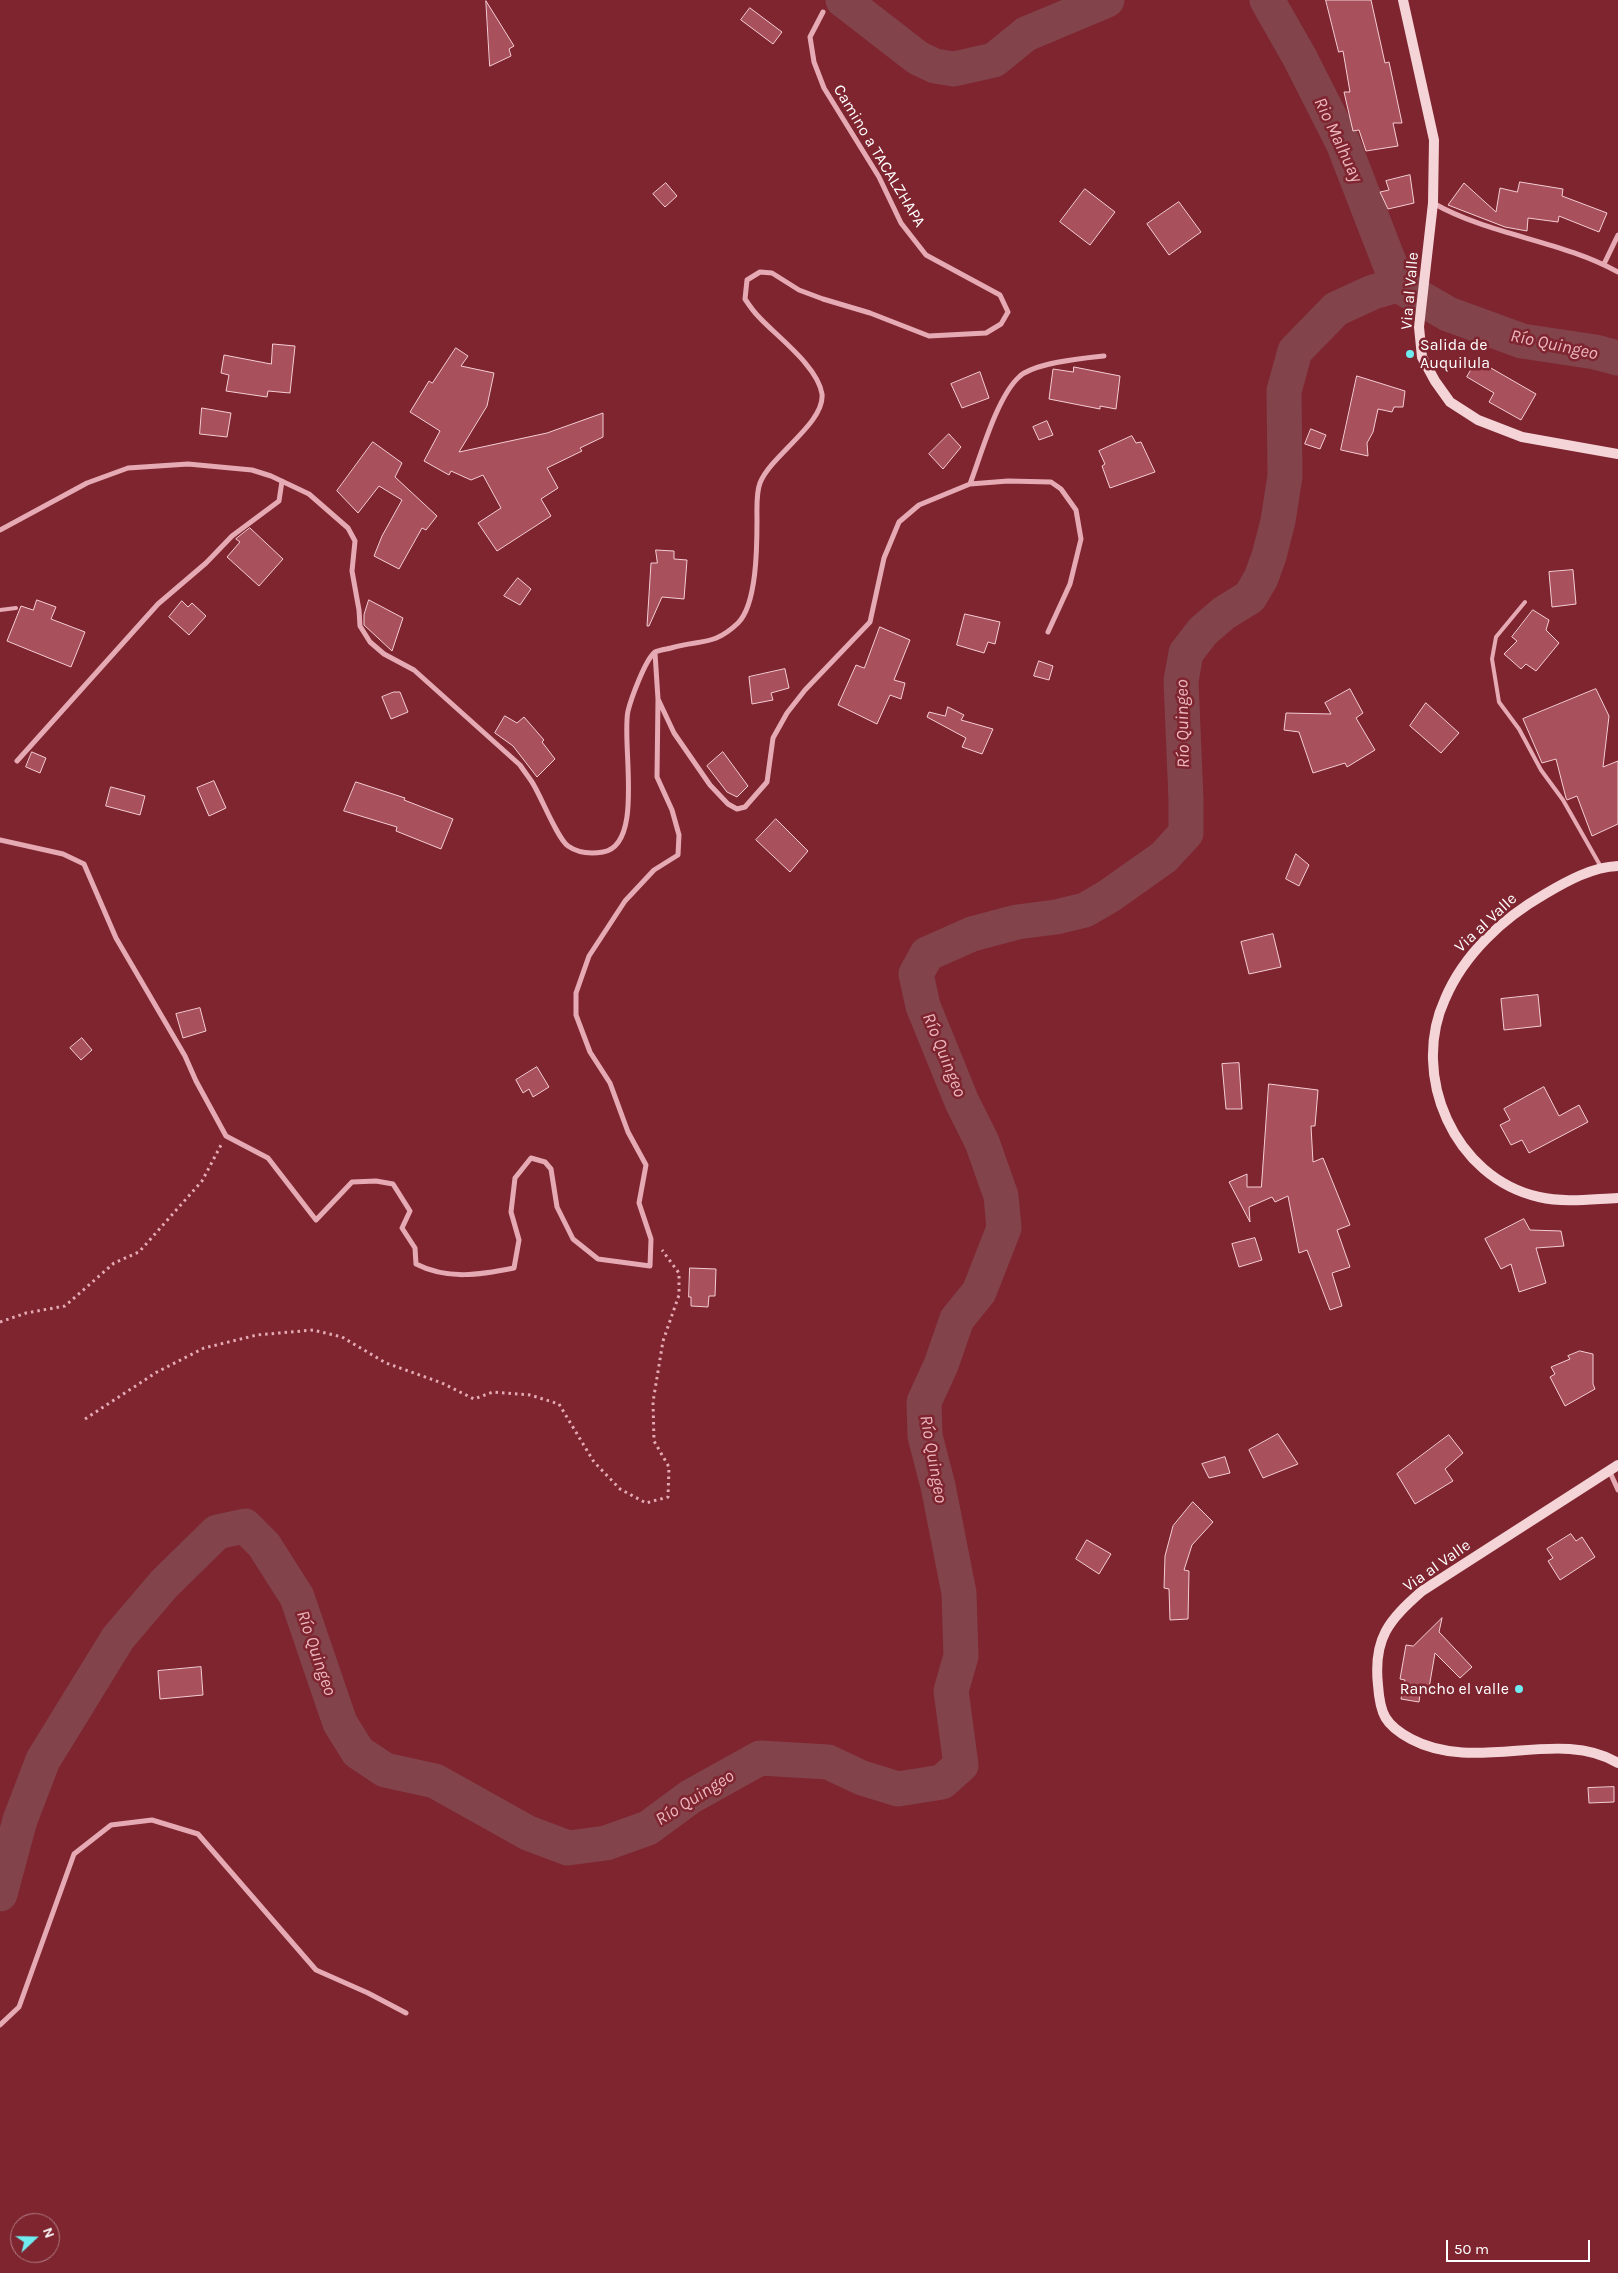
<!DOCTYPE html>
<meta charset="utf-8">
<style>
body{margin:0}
#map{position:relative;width:1618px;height:2273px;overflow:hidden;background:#7e2530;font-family:Karla,sans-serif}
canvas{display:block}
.north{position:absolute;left:10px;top:2213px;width:50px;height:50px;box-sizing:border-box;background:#7e2530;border:1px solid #b27c83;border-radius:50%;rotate:69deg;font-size:14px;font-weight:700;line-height:20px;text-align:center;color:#fff}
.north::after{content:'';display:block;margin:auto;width:18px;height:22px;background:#6fecef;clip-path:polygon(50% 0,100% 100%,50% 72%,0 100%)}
.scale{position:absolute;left:1446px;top:2240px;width:144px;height:22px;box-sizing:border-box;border:2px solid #fff;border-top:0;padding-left:6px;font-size:15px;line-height:18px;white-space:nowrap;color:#fff;-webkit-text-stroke:4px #7e2530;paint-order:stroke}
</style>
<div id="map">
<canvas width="1618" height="2273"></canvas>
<div class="north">N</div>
<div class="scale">50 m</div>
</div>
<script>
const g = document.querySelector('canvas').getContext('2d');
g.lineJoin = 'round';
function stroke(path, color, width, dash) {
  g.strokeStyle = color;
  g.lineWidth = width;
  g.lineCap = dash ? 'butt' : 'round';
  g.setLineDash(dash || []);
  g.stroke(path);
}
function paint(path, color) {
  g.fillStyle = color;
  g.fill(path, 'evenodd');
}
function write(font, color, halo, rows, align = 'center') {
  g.font = font + ' Karla,sans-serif';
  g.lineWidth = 5;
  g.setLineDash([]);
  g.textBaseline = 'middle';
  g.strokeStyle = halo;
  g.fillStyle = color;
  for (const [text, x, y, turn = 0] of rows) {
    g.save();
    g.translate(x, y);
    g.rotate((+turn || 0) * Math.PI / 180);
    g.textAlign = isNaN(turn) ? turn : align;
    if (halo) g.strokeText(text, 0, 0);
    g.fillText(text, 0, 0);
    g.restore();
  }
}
stroke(new Path2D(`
 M843,0l75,58 17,8 19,3 40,-9 32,-26 81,-34
 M1267,0l33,58 43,85 55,142
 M0,1894l20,-74 23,-60 75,-122 46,-54 53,-52 28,-6 19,19 33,52 43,126 18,29 27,18 50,11 93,52 40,15 38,-5 42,-15 42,-31 70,-39 68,4 34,16 36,11 44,-7 19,-17 -10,-74 10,-35 -2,-63 -21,-107 -13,-50 -1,-34 17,-37 16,-46 22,-27 25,-64 -3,-32 -19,-54 -20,-40 -39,-96 -7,-32 11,-20 45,-20 45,-12 39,-5 29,-7 24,-14 55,-39 22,-24v-33l-5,-119 5,-28 17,-22 21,-18 26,-16 11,-19 8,-22 9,-35 7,-45 -1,-85 11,-40 41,-42 37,-17 25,-7 50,29 74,27 73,11 23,6`), '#83434b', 35);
const building = new Path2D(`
 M1326,0h45l14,63 4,-1 13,61h-9l5,23 -32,5 -7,-21 -6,1 -9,-39h6l-7,-41 -4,1z
 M486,1l28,45 -5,3 2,7 -21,10z
 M750,8l32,24 -9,12 -32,-24z
 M1410,175l4,28 -26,6 -8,-17 9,-2 -3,-9z
 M1520,182l43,7 -1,7 45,17 -8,19 -40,-16 -1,6 -30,-4 -1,13 -22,-4 -57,-22 16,-22 32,29 4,-24 17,4z
 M666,183l11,13 -12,11 -12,-13z
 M1085,189l30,23 -25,33 -30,-23z
 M1179,202l22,30 -32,23 -22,-31z
 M273,344l22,2 -5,47 -22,-2 -1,6 -41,-6 3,-16 -8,-2 3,-18 47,9z
 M456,348l12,8 -7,10 33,7 -7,33 -28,46 88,-19 56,-20v24l-23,11 2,3 -35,17 11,20 -17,11 10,17 -54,35 -19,-28 23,-15 -18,-33 -12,5 -20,-9 -2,4 -25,-14 16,-30 -30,-19 19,-31 3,2z
 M1477,360l59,34 -15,26 -32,-18 5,-9 -27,-16z
 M1074,367l46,9 -4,33 -16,-3v3l-51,-10 4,-30 20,3z
 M980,372l9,26 -27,10 -11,-24z
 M1357,376l48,15 -2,16h-9l-2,5 -14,-3 -5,23 -6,11 1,13 -27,-6z
 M202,408l29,5 -4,24 -27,-3z
 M1047,421l6,14 -14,5 -6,-13z
 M1311,429l15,6 -6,14 -15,-5z
 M949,434l12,13 -18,22 -14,-15z
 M1132,436l4,7 5,-1 14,30 -45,16 -8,-22 3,-2 -6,-13z
 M373,442l29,21 -7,14 42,39 -11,14 -4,-2 -23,41 -25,-13 8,-20 20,-36 -23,-14 -21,27 -21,-22z
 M250,528l33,31 -24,27 -32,-29 13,-15 -4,-3z
 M656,550l18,1v8l13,1 -3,39 -22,-2 -13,29h-2l4,-63h6z
 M1573,570l3,34 -24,3 -3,-35z
 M518,578l13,11 -11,16 -16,-9z
 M37,600l19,7 -5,12 34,13 -14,35 -64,-26 14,-35 12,4z
 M369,600l34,18 -11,33 -28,-26v-10z
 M182,601l6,6 4,-4 14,13 -17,19 -20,-18z
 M1533,610l16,10 -3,10 13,13 -23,28 -10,-7 -5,5 -17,-15 13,-13 -5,-4z
 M965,614l35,8 -5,22 -7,-2 -4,11 -27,-8z
 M880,627l30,13 -16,40 11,3 -4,16 -11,-4 -13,29 -39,-19 18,-40 8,3z
 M1039,661l14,5 -4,14 -15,-4z
 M785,669l4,19 -18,5 2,7 -21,4 -3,-27z
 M1350,689l13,24 -7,5 19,32 -28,17 -2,-4 -32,10 -14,-41 -15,-2 2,-17 45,1 -6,-11z
 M1596,689l13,27 -6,51 15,-6v63l-26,12 -15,-40 -10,4 -1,-2 -10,-39 -14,4 -19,-44z
 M394,692h6l8,20 -17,7 -9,-22z
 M1426,703l33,30 -18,20 -31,-27z
 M948,707l16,8 -3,5 32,9 -11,25 -20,-7 4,-9 -39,-21 2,-5 16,4z
 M505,716l12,7 7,-6 20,23 -2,2 13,17 -18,18 -24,-31 -18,-13z
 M32,752l14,6 -6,15 -14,-6z
 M723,752l25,34 -11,11 -10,-5 -20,-26z
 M214,781l12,27 -17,8 -12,-28z
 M356,782l49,16 -1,2 49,19 -12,30 -45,-18 1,-4 -53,-16z
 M111,787l34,9 -5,19 -34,-9z
 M776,819l32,32 -18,21 -34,-32z
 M1296,854l13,11 -10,21 -13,-7z
 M1273,934l8,33 -32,7 -8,-32z
 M1538,995l3,31 -37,4 -3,-31z
 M200,1008l6,23 -23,7 -7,-24z
 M82,1038l10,12 -11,10 -11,-12z
 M1239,1063l3,46h-16l-4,-45z
 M537,1067l12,20 -16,10 -4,-8 -6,4 -7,-13z
 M1269,1084l49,6 -3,36h-4l2,36 10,-4 27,67 -13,5 13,37 -18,6 10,33 -12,4 -23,-60 -8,3 -11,-57 -13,6 -3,-5 -23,10 1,15 -21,-40 18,-8v13h14z
 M1544,1087l15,29 20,-11 9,17 -59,31 -7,-13 -11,5 -11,-20 10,-5 -6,-11z
 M1524,1219l6,11 31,1 3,15 -28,2 10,35 -27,9 -8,-28 -10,5 -16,-30z
 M1255,1238l7,22 -23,7 -7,-23z
 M690,1268l26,1 -1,27h-6l-1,11 -17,-1v-9h-2z
 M1580,1351l13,3v30l2,5 -30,17 -15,-29 5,-3 -4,-7 19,-8 -2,-3z
 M1278,1434l20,30 -35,14 -14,-28z
 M1449,1435l14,18 -18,16 8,12 -38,23 -18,-30z
 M1225,1457l5,16 -21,5 -7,-14z
 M1193,1502l20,20 -21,23 -8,25 5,1 -1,48 -18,1 -1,-31 -5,-1 1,-32 8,-30z
 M1571,1534l5,7 6,-4 13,20 -35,23 -12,-19 5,-3 -6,-9z
 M1087,1540l24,14 -12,20 -23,-15z
 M1442,1618l-3,14 33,35 -12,11 -25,-25 -6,35 -8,-1 -2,15 -18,-3 4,-19 -5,-1 6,-34 7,1z
 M201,1667l2,28 -43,4 -2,-28z
 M1614,1787v15l-25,1 -1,-15z`);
paint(building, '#a8515d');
stroke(building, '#f4cdd3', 1);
stroke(new Path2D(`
 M0,1322l26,-9 39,-7 49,-43 25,-11 63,-71 19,-36
 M85,1419l72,-47 47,-24 53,-13 56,-5 29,7 44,26 56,20 32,16 19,-7 37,3 29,9 35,58 26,27 26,14 22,-6 1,-30 -15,-26 -1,-39 10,-61 16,-46v-22l-17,-23`), '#e5aab3', 3, [2.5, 4]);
stroke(new Path2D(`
 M1525,602l-29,35 -4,22 7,43 20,27 22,41 22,30 38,67
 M0,610l16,-2`), '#e5aab3', 4);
stroke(new Path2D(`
 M1433,203c58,33 127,37 185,69
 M1604,264l14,-29
 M970,484l38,-3 43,1 10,7 15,21 5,29 -11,45 -22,48
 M0,530l87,-47 41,-15 60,-4 64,6 19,6 38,18 39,34 7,13 -3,30 7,39 1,16 10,16 14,12 30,16 106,95c4,6 8,11 12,17 9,14 25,56 36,64 10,7 23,8 35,6 42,-7 18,-110 25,-141 3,-12 17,-51 27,-59 4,-2 12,-3 16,-4 29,-9 42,-1 67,-25 19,-19 19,-77 19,-103 0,-12 -1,-27 3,-37 11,-28 65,-60 62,-89 -4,-28 -47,-59 -64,-78 -5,-5 -9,-11 -13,-17l2,-19 13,-8 12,1 27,17 24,9 47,14 59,23 57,-3 15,-9 7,-12 -8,-17 -74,-40 -25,-32 -22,-46 -55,-89 -10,-26 -4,-25 13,-25
 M655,653l3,46 16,34 36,52 18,19 9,5 8,-2 22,-25 6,-44 14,-25 18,-23 65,-68 14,-64 15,-36 20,-17 51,-21c11,-29 27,-87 49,-107 14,-14 65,-19 85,-21
 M17,761l141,-157 48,-41 26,-27 47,-35 3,-20
 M0,840l63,14 21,10 32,74 69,118 11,25 30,55 42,22 48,62 36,-38 24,-1 17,3 17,27 -8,17 13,20 1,16c31,16 64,11 98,4l5,-28 -8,-28 4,-34 16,-20 14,4 6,7 6,38 16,32 25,20 52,7 1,-27 -12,-36 7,-38 -18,-33 -18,-49 -20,-31 -14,-37v-22l13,-37 36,-55 29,-31 24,-15 1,-20 -7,-25 -15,-33 1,-78
 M1609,1470l9,20
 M0,2025l19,-18 55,-153 37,-29 41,-5 46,14 118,136 52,23 38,20`), '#e5aab3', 5);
stroke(new Path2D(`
 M1403,0l31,140 -1,63 -14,124 3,30 13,24 15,21 28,18 44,17 96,17
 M1618,866c-26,1 -51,15 -73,28 -42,24 -81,60 -100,105 -35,76 9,179 94,198 26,6 53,2 79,1
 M1618,1465l-196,126c-33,29 -49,47 -44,94 2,29 7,40 33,54 65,35 148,-12 207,24`), '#f5d4d8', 10);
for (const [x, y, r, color] of [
 [1410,354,5,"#6fecef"],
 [1519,1689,5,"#6fecef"]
]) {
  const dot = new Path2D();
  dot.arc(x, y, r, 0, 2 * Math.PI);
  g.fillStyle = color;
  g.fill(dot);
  stroke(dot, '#7e2530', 2);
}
write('16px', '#fff', '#7e2530', [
 ["Camino a TACALZHAPA",879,156,59],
 ["Via al Valle",1410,291,-85],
 ["Via al Valle",1486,923,-43],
 ["Via al Valle",1437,1566,-35]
]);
write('16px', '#fff', '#7e2530', [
 ["Salida de",1420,345],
 ["Auquilula",1420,363],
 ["Rancho el valle",1509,1689,"right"]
], 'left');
write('italic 18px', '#edb6be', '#7e2530', [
 ["Rio Malhuay",1338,140,65],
 ["Río Quingeo",1554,345,12],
 ["Río Quingeo",1183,724,-91],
 ["Río Quingeo",944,1055,68],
 ["Río Quingeo",933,1459,80],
 ["Río Quingeo",316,1653,71],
 ["Río Quingeo",695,1798,-32]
]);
</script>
